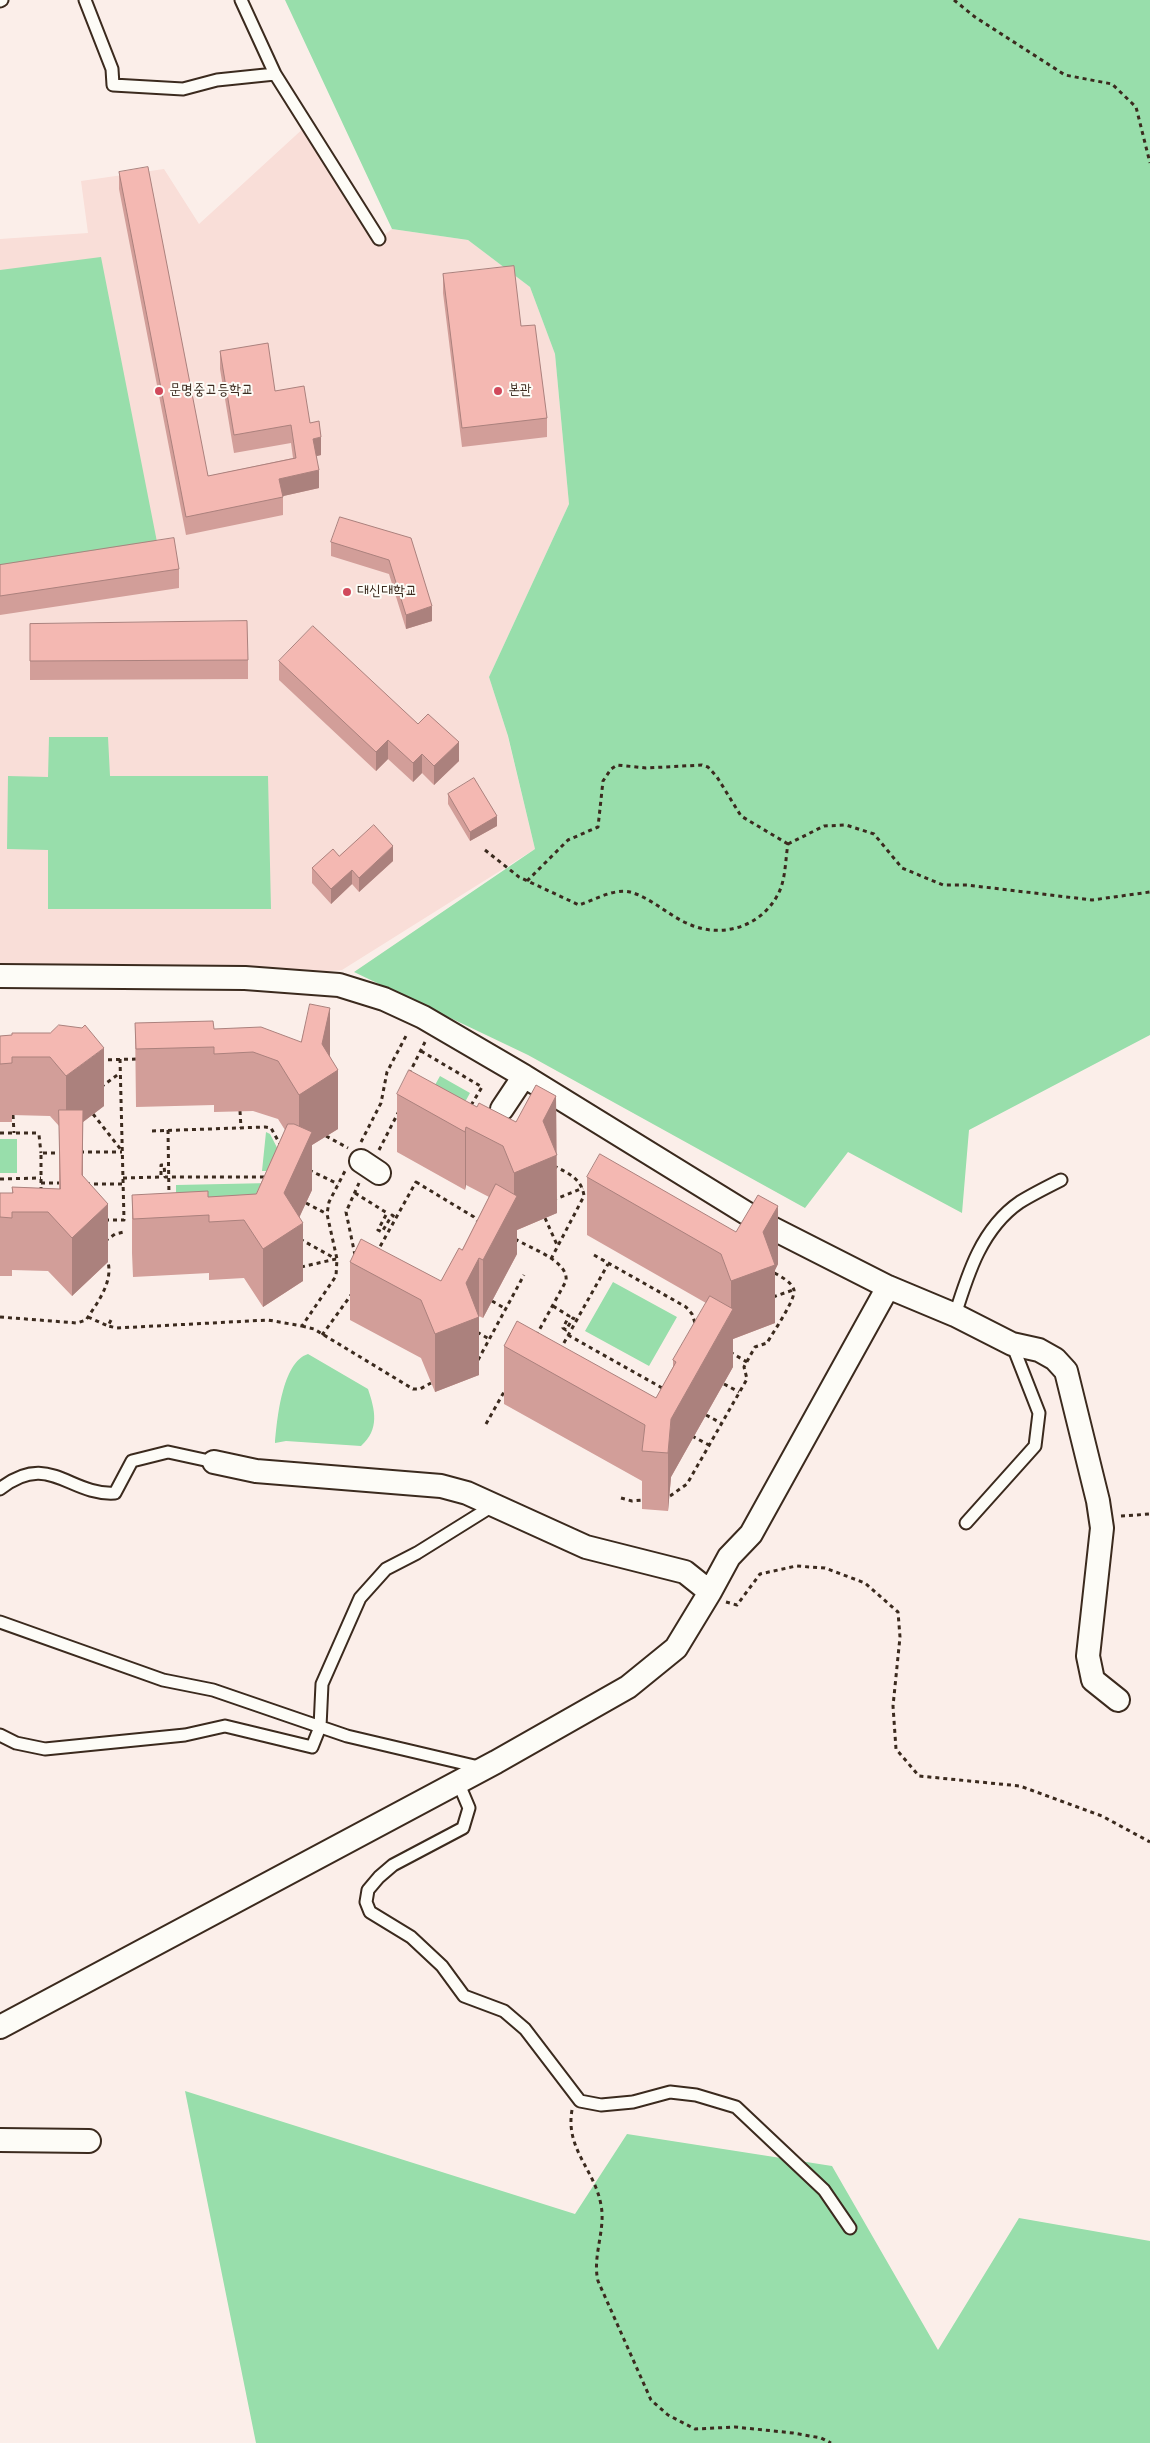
<!DOCTYPE html>
<meta charset="utf-8">
<style>
body{margin:0}
canvas{display:block;background:#fbeee9}
</style>
<canvas width="1150" height="2443"></canvas>
<script>
const g = document.querySelector('canvas').getContext('2d');
g.lineJoin = 'round';
function paint(path, color) {
  g.fillStyle = color;
  g.fill(path, 'evenodd');
}
function stroke(path, color, width, dash) {
  g.strokeStyle = color;
  g.lineWidth = width;
  g.lineCap = dash ? 'butt' : 'round';
  g.setLineDash(dash || []);
  g.stroke(path);
}
function write(font, color, halo, rows, align = 'center') {
  g.font = font + ' Kalam,"Poor Story",sans-serif';
  g.lineWidth = 4;
  g.setLineDash([]);
  g.textBaseline = 'middle';
  g.strokeStyle = halo;
  g.fillStyle = color;
  for (const [text, x, y, turn = 0] of rows) {
    g.save();
    g.translate(x, y);
    g.rotate((+turn || 0) * Math.PI / 180);
    g.textAlign = isNaN(turn) ? turn : align;
    if (halo) g.strokeText(text, 0, 0);
    g.fillText(text, 0, 0);
    g.restore();
  }
}
paint(new Path2D(`
 M307,125l72,114 13,-10 76,11 62,47 25,67 14,150 -80,173 18,56 28,116 -193,121 -97,8 -245,-2v-737l88,-6 -7,-52 83,-12 35,55z`), '#f9ded8');
paint(new Path2D(`
 M285,0h865v1035l-181,95 -7,83 -114,-61 -43,56 -277,-153 -174,-83 181,-123 -27,-113 -19,-59 80,-173 -14,-150 -25,-67 -62,-47 -76,-11z
 M101,257l56,285 -157,25v-297z
 M49,737h59l2,39h158l3,133h-223v-59l-41,-1 1,-73 40,1z
 M440,1076l30,17 -15,27 -30,-17z
 M266,1132l4,2 14,27 -5,10h-17z
 M0,1139h17v34h-17z
 M271,1183l-22,46 -73,3v-47z
 M613,1282l64,35 -28,49 -64,-35z
 M308,1354l60,35c7,21 12,40 -7,57l-75,-5 -11,2c2,-23 7,-81 33,-89z
 M185,2091l390,123 52,-80 205,32 106,184 81,-132 131,23v202h-894z`), '#98deab');
const lane = new Path2D(`
 M85,0l27,69 1,16 70,4 34,-9 58,-6
 M241,0l34,74 104,165
 M0,1l2,-1
 M955,1315c13,-42 27,-87 65,-113 13,-8 27,-15 41,-22
 M0,1489c49,-39 69,7 115,4l17,-32 36,-9 46,10
 M966,1523l69,-77 4,-33 -27,-69
 M0,1622l163,58 50,10 134,46 136,32
 M0,1735l16,8 29,6 140,-14 40,-9 87,21 8,-20 2,-43 38,-86 26,-29 31,-16 77,-48
 M458,1782l11,26 -6,20 -70,37 -14,12 -11,13 -2,12 4,10 41,25 31,29 22,30 40,15 21,18 55,72 21,4 32,-3 37,-10 26,3 40,12 88,83 26,38`);
const street = new Path2D(`
 M0,976l245,2 94,7 45,14 39,18 101,59 240,148 124,63 67,28 57,29 27,6 16,9 11,12 32,130 4,27 -14,128 5,24 25,20
 M502,1109l22,-33
 M361,1161l18,12
 M214,1462l42,9 185,15 26,7 119,54 99,25 25,20 19,-35 22,-23 137,-247
 M0,2027l496,-265 132,-75 48,-39 34,-56
 M0,2140l89,1`);
stroke(lane, '#3b2a1e', 15);
stroke(street, '#3b2a1e', 26);
stroke(new Path2D(`
 M954,0l21,17 90,58 47,9 24,23 14,56
 M788,844l36,-18 22,-1 28,9 28,34 41,17h24l125,15 58,-8
 M485,850l34,27 60,28c15,-5 36,-17 51,-13 22,6 40,25 61,33 31,13 69,2 86,-29 9,-15 8,-35 11,-52
 M527,881l41,-41 30,-13 5,-46 8,-12 6,-4 29,3 56,-3 6,2 9,10 24,39 47,28
 M421,1051l61,36 -12,20
 M100,1060l38,-1
 M409,1074l16,-32
 M101,1087l19,-14
 M240,1111l1,17
 M93,1114l29,37
 M13,1115l1,18
 M168,1130l1,67
 M152,1131l113,-4 6,1 10,18
 M0,1133h36l3,2 2,18
 M326,1136l22,12
 M361,1142l20,-39 6,-31 20,-38
 M379,1150l20,-39
 M80,1152h42
 M309,1170l29,14
 M123,1178l38,-1v-12h3l1,12h102
 M0,1179l41,-1
 M416,1182l58,35 8,9 -2,7 -40,72 -9,7 -6,1 -63,-34z
 M41,1183h18
 M86,1184h37
 M41,1191v-38h21
 M355,1193l32,20 -9,17 4,2 10,-17 4,3
 M553,1200l30,-12
 M306,1203l21,11
 M545,1218l13,29
 M105,1220h19l-4,-161
 M300,1239l36,20
 M515,1239c15,9 54,22 51,42l-30,55
 M105,1241l10,-7 9,-2
 M355,1255l-9,-43 13,-29
 M594,1255l92,52 6,7 4,12
 M551,1259l33,-63c-2,-17 -16,-23 -30,-30
 M301,1267l35,-8
 M773,1297l20,-7
 M492,1301l14,8
 M553,1306l16,10 -6,12 3,2 7,-12 4,2
 M0,1317l77,6 9,-3c11,-17 27,-37 22,-58
 M88,1317l20,9
 M111,1320l-3,6 9,2 151,-8 34,6 34,-50 1,-17 -10,-45 2,-12 16,-31
 M302,1326l12,3 99,60h7l11,-6
 M477,1332l12,7
 M322,1335l29,-40
 M568,1335l96,54
 M560,1350l48,-86
 M730,1352l17,10
 M478,1360l46,-85
 M724,1384l15,8
 M706,1415l15,8
 M486,1424l18,-32
 M692,1436l17,9
 M670,1496l17,-12 60,-105 -3,-12 11,-20 12,-4c5,-9 29,-44 27,-53 -3,-9 -13,-13 -21,-18
 M621,1498l11,3 11,-1
 M1121,1516l29,-2
 M726,1602l11,3 23,-31 36,-8 29,2 40,15 33,29 2,25 -7,69 3,43 23,27 101,10 82,30 48,26
 M572,2110c-7,39 23,60 29,95 5,25 -9,51 -3,76l53,119 17,15 27,14 40,-2 58,6 28,5 10,5`), '#3b2a1e', 3, [4, 4]);
stroke(lane, '#fdfcf7', 11);
stroke(street, '#fdfcf7', 22);
paint(new Path2D(`
 M119,172l89,304 85,-18 -2,-15 -57,10 -14,-84v-18l55,40 35,32 11,32 -5,1 3,32 -36,8v19l-97,20 -67,-346z
 M443,274l78,52 26,92v19l-85,10 -19,-154z
 M411,538l21,83 -26,8 -17,-55 -58,-18v-14z
 M0,565l179,4v19l-179,27z
 M248,660v19l-218,1v-19z
 M279,661l139,63 41,37 -25,24 -12,-12 -9,9 -25,-23 -12,12 -97,-91z
 M448,794l49,32 -27,15 -22,-37z
 M339,856l54,5 -34,31 -7,-8 -21,20 -19,-21v-15z
 M135,1023l79,6 87,13 29,14 8,73 -26,16v45l-13,27 4,64 -40,26 -19,-29 -35,2v-7l-76,4 -1,-24v-58l76,2 48,-3 29,-64 -7,-11 -25,-8 -39,1v-7l-78,2z
 M50,1033l54,73 -21,16v55l25,85 -36,34 -24,-25 -36,-1v6h-12v-83h12v-6l47,2v-63l-9,-10 -38,-1v7h-12v-86z
 M397,1094l80,13 39,15 40,-26 1,117 -40,17v24l-34,64 -4,-2v59l-44,17 -14,-34 -71,-38v-58l91,19 21,-31 27,-53 -23,-12 -1,5 -68,-38z
 M587,1177l191,87 -3,6v53l-42,16v28l-62,110 -3,34 -26,-2v-28l-138,-77v-58l152,52 17,-31v-7l33,-57 -119,-68z`), '#d29e99');
paint(new Path2D(`
 M321,437v18l-8,2v-18z
 M319,470v18l-40,9v-18z
 M432,606v15l-26,8v-14z
 M388,740v19l-12,12v-19z
 M459,742v19l-25,24v-19z
 M422,754v19l-9,9v-19z
 M497,816v10l-27,15v-9z
 M393,846v15l-34,31v-14z
 M352,870v14l-21,20v-15z
 M330,1008v59l8,3v59l-26,16v45l-18,39 9,-6v58l-40,26v-58l36,-96v-58z
 M104,1048v58l-21,16 -1,106 26,-24v58l-36,34v-58l-6,-103v-59z
 M556,1096l1,117 -40,17v24l-34,64v-58l31,-58v-29z
 M466,1127v58l-1,5v-58z
 M778,1206v58l-3,6v53l-42,16v28l-62,110 -3,34v-58l3,-34 60,-106v-32z
 M479,1258v117l-44,17v-58z`), '#ab817d');
const building = new Path2D(`
 M148,167l60,309 88,-18 -5,-33 -57,10 -14,-84 48,-8 7,48 29,-5 6,37 9,-2 2,16 -8,2 6,31 -40,9 4,18 -97,20 -67,-345z
 M514,266l7,60 14,-1 12,93 -85,10 -19,-154z
 M340,517l71,21 21,68 -26,9 -17,-55 -58,-18z
 M174,538l5,31 -179,27v-31z
 M247,621l1,39 -218,1v-37z
 M313,626l105,98 10,-10 31,28 -25,24 -12,-12 -9,9 -25,-23 -12,12 -97,-91z
 M474,778l23,38 -27,16 -22,-38z
 M374,825l19,21 -34,32 -7,-8 -21,19 -19,-21 21,-19 6,7z
 M310,1004l20,4 -8,36 16,26 -39,25 -21,-34 -25,-9 -39,2v-7l-78,2 -1,-26 78,-2 1,8 47,-2 40,15z
 M59,1025l23,3 3,-3 19,23 -38,28 -16,-19h-38v6l-12,1v-28l12,-1v-2h38z
 M409,1070l68,37 2,-4 37,19 20,-37 20,11 -13,25 14,34 -43,18 -11,-27 -37,-19 -1,5 -68,-38z
 M59,1110h24l-1,65 26,29 -36,34 -24,-26h-36v6l-12,-1v-24h13l-1,-6 48,2z
 M288,1124h6l18,8 -28,61 19,30 -40,26 -19,-29 -35,2v-7l-76,4 -1,-24 76,-4v6l48,-3z
 M600,1154l136,78 22,-37 20,11 -15,26 12,33 -44,16 -10,-27 -134,-77z
 M496,1184l21,12 -34,64 -4,-2 -13,25 13,34 -44,17 -14,-34 -71,-38 11,-23 80,42 18,-33 3,2z
 M710,1296l23,13 -62,110 -3,34 -26,-2 3,-26 -141,-79 13,-25 139,77 20,-36 -3,-2z`);
paint(building, '#f4b8b2');
stroke(building, '#ab817d', 1);
for (const [x, y, r, color] of [
 [159,391,5,"#d1495b"],
 [498,391,5,"#d1495b"],
 [347,592,5,"#d1495b"]
]) {
  const dot = new Path2D();
  dot.arc(x, y, r, 0, 2 * Math.PI);
  g.fillStyle = color;
  g.fill(dot);
  stroke(dot, '#fdfcf7', 2);
}
write('15px', '#3b2a1e', '#fdfcf7', [
 ["문명중고등학교",169,391],
 ["본관",508,391],
 ["대신대학교",357,592]
], 'left');
</script>
